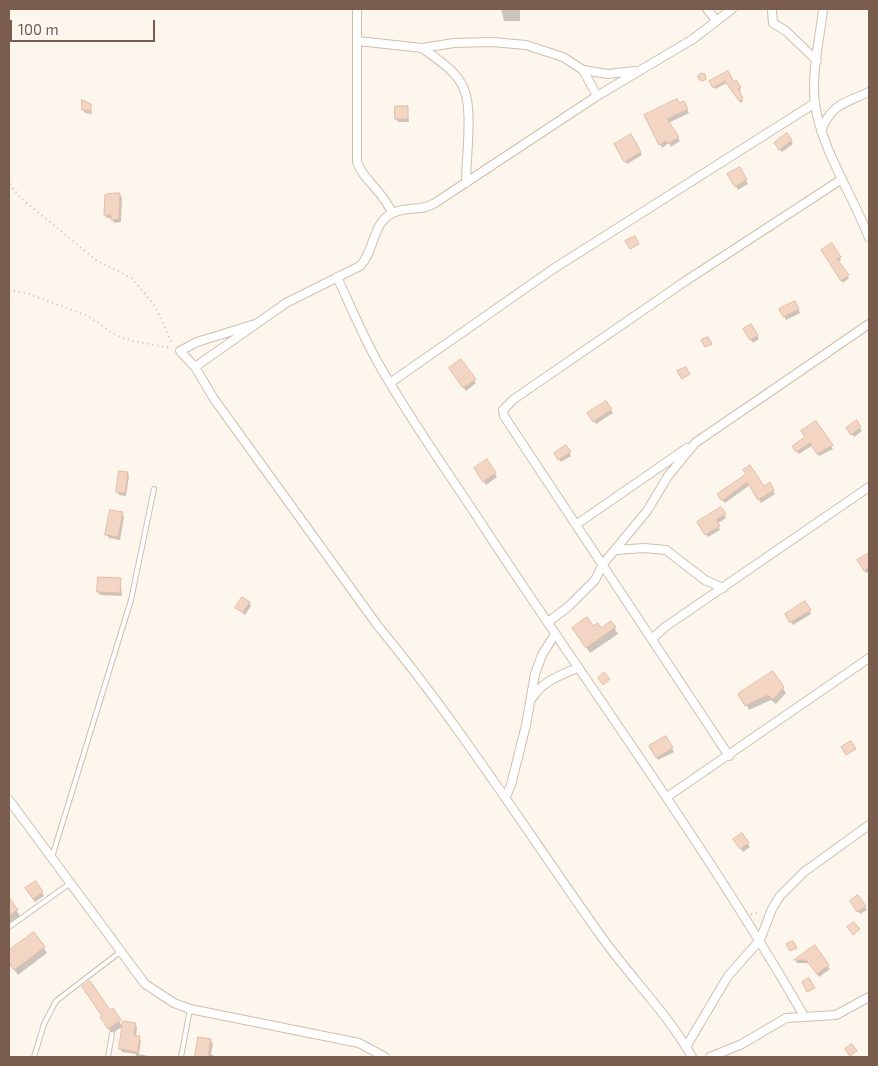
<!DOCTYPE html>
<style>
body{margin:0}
#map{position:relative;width:878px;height:1066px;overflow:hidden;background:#fdf6ec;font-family:"Exo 2",sans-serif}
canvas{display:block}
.frame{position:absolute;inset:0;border:10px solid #7a5c4d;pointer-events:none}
.scale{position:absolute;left:10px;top:20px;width:145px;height:22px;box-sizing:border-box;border:2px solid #7a5c4d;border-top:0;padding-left:6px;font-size:15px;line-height:18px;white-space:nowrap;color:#7a5c4d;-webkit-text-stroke:4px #fffaf3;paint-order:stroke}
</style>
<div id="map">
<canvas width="878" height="1066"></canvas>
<div class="frame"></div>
<div class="scale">100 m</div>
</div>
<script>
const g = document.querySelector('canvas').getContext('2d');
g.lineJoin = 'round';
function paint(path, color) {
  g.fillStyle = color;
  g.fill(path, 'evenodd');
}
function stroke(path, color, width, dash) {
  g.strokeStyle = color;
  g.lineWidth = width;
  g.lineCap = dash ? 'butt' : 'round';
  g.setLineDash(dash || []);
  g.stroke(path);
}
paint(new Path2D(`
 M501,9h19v12h-16z
 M728,72l6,12 2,-2 5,8 -3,2 5,9 -2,2 -14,-20 -12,6 -4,-8z
 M701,75l5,4 1,1h-7z
 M684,103l5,10 -21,10 12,18 -9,6 -2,-4 -7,5 -16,-32z
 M90,105l2,9 -7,-1 -2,-3z
 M407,107l2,15h-11l-2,-4z
 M787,135l6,9 -11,8 -5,-5z
 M630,136l12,19 -15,9 -11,-20z
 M739,169l9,15 -10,6 -9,-15z
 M120,195l2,3 -1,24 -7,1 -2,-5h-5l-2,-3z
 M831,245l10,15 -3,2 11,16 -6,5 -20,-32z
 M795,302l5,11 -14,7 -5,-10z
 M746,333l11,2 2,4 -6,4z
 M461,361l15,22 -10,8 -13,-19z
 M606,403l7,10 -17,11 -7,-10z
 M856,422l6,9 -8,6 -6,-9z
 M816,423l17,26 -14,7 -6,-11 -14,9 -5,-8 12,-9z
 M566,447l5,9 -10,6 -5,-9z
 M487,461l10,16 -11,8 -10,-17z
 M127,473l2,3 -3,20 -7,-1 -2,-3z
 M747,474l16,14 6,-4 6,10 -14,9 -11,-18 -25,18 -5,-5z
 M721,509l5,9 -9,6 3,6 -12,7 -9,-15z
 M122,513l2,4 -4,23 -11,-2 -2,-3z
 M869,556v15l-3,2 -7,-12z
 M120,579l2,17 -22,-1 -2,-3z
 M249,603l2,3 -6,9 -9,-7z
 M805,603l6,11 -18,11 -7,-11z
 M611,622l7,12 -28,19 -13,-19 16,-6 8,1z
 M773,673l13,20 -10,11 -5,-4 -22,10 -9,-16z
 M666,738l8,14 -16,8 -7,-14z
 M735,840l13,4 2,3 -7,5z
 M28,892h14l2,4 -9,6z
 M858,896l9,14 -7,4 -9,-13z
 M9,899l11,17 -11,8z
 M34,933l13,20 -29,22 -9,-13v-11z
 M815,947l15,22 -11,8 -10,-14h-12l-1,-2z
 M110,1012l13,14 -11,8 -7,-11z
 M135,1024l2,3 -1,10 5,4 -2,13 14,3h-18l1,-3 -14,-2 -2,-3z
 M199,1038l11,2 3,4 -2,10 4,3h-19z`), '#0003');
const building = new Path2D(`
 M728,71l6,11 2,-2 5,7 -3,2 5,9 -4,3 -14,-20 -12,7 -4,-7z
 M698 77a4 4 0 1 1 8 0a4 4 0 1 1-8 0Z
 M677,99l2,4 5,-2 4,8 -21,10 12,18 -11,7 -2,-3 -7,4 -15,-30z
 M82,100l9,4v7l-9,-1z
 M395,106h13v13h-13z
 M787,133l5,7 -13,10 -5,-7z
 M631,134l10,18 -17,10 -10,-18z
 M740,167l7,13 -12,7 -8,-13z
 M113,193h7l-1,26 -8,1v-5h-7l1,-20z
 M635,236l4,8 -9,5 -5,-8z
 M832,243l9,14 -4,2 12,16 -8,6 -20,-31z
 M795,301l4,8 -16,8 -4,-8z
 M751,324l7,11 -8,5 -7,-11z
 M708,337l4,7 -7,3 -4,-7z
 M461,359l15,20 -13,9 -14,-20z
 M686,367l4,7 -8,5 -5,-8z
 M606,401l6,8 -19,13 -6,-9z
 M857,420l4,7 -10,8 -5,-7z
 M816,421l17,24 -16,9 -7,-11 -14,9 -4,-6 13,-9 -4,-6z
 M566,445l5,7 -13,8 -4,-7z
 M487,459l9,14 -13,9 -9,-14z
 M750,465l14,21 6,-4 4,8 -16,10 -11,-18 -25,19 -5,-7 29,-20 -3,-4z
 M119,471l9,1 -3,21 -9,-1z
 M721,507l5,7 -10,6 4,6 -15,9 -8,-13z
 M110,510l13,2 -5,25 -13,-2z
 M869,553v14l-5,4 -7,-11z
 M98,577l23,1 -1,15 -23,-1z
 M242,597l8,5 -7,10 -8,-4z
 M805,601l6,9 -21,13 -5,-9z
 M587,617l6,9 5,-3 3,5 10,-7 5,6 -30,21 -14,-20z
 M773,671l11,16 -11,13 -5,-5 -23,11 -7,-12z
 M604,672l6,7 -7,6 -5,-7z
 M666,736l7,12 -17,10 -7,-12z
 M851,741l5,8 -10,6 -5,-8z
 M742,833l7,10 -9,6 -7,-10z
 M36,881l7,11 -10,7 -8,-11z
 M858,895l8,11 -9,6 -7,-11z
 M9,897l9,13 -9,6z
 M854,922l6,7 -7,6 -6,-8z
 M34,932l11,15 -31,23 -5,-7v-13z
 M793,941l4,7 -7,3 -4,-7z
 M815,945l14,20 -12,9 -11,-14h-12z
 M809,978l6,10 -8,4 -5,-10z
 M90,981l20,29 3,-2 8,12 -13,9 -8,-12 2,-1 -20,-29z
 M123,1021l13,2 -2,12 6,1 -2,16 -19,-3z
 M198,1037l13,2 -3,18h-13z
 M852,1044l5,7 -7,5 -5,-7z`);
paint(building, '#f3d5c3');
stroke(building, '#e6bba3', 1);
const lane = new Path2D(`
 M52,857l79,-257 23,-111
 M9,927l60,-43
 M34,1057l10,-33 12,-23 64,-49
 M108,1057l4,-23
 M181,1057l9,-48`);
const street = new Path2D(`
 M357,9v153c6,18 26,29 35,51
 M707,9l9,11
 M823,9c-3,30 -12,64 -8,95 7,47 37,89 54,134
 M772,11l1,12 13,8 31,30
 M358,41l64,7 32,-5 38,-1 34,3 37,12 20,13 14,26
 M422,48c15,11 35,23 42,41 9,21 2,69 2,94
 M583,70l25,4 26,-3
 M821,131c10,-27 24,-28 48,-39
 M337,277c13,28 25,57 40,84 34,61 76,118 114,177 105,159 218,313 313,478
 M255,324l-58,18 -17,9 15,16 19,32 164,227c81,98 149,206 223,310 29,41 67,78 91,121
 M195,367l91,-64 74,-37c15,-15 12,-44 33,-53 14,-7 27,-1 42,-10l162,-107 96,-57 39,-30
 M390,383l163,-114 262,-166
 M577,524l110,-76
 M616,550l28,-2 22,2 39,30 18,8
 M548,622l20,-15 27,-27 8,-16 44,-53 21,-35 27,-33 174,-119
 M652,639l13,-12 204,-140
 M533,697c10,-16 28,-22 44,-29
 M729,756l-225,-340 -1,-6 11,-11 173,-119 155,-101
 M506,796l5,-11 15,-60 9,-51 7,-19 13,-21
 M667,797l202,-139
 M9,800l136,184 29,19 16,6 169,34 26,14
 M686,1047l42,-71 32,-36 12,-31 8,-13 24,-24 65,-47
 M710,1057l32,-13 44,-26 50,-3 33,-18`);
stroke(lane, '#d1beb0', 6);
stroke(street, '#d1beb0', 10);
stroke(new Path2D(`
 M9,174l1,11 12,14 74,61 37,19 22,27 18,39
 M9,290l20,4 59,22 29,20 16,5 39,7
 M751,914l10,-2`), '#d9b8a5', 2, [1, 4]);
stroke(lane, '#fff', 4);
stroke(street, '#fff', 8);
</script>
